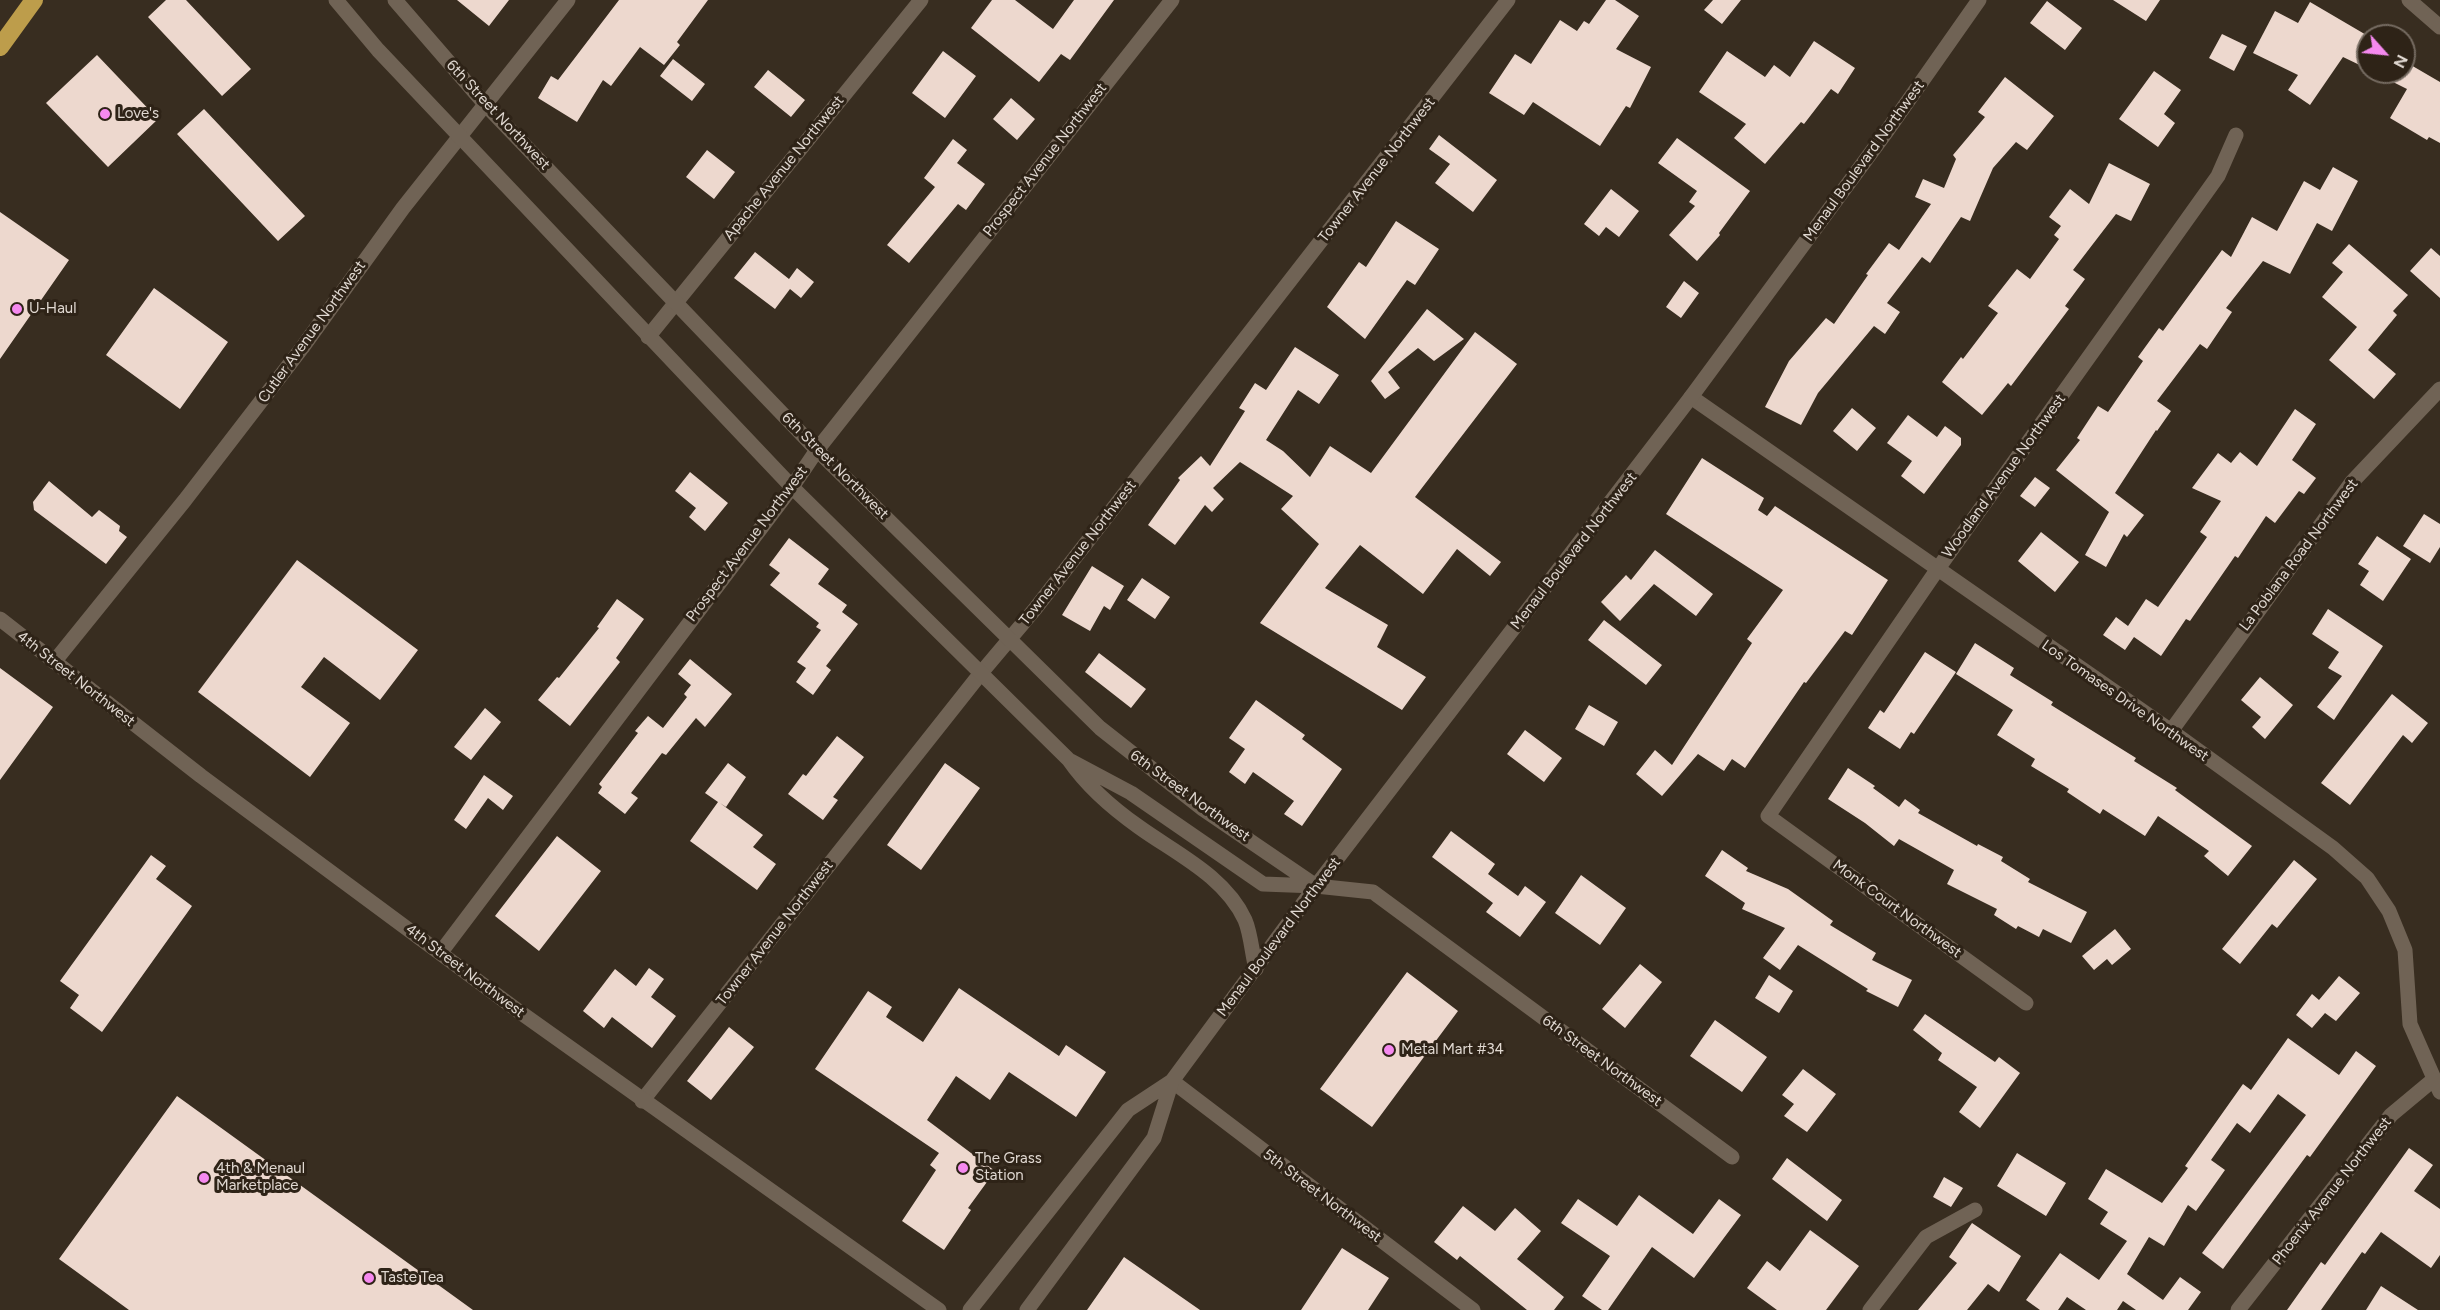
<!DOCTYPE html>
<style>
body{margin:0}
#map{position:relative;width:2440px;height:1310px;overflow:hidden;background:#382d20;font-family:Figtree,sans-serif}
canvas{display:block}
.north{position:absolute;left:2356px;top:24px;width:60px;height:60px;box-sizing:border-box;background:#2e2317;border:2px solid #756b61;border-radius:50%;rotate:117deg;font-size:16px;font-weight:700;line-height:24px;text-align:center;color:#e0d8d1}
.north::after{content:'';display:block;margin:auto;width:21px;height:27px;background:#f589ef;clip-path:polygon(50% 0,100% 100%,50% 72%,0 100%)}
</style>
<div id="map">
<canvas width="2440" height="1310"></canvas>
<div class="north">N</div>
</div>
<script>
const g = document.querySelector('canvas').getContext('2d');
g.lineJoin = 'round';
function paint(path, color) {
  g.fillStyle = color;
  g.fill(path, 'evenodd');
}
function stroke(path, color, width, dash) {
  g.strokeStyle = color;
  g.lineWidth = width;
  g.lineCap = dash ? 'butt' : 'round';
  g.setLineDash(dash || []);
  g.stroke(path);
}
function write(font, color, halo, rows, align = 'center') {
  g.font = font + ' Figtree,sans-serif';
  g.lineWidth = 6;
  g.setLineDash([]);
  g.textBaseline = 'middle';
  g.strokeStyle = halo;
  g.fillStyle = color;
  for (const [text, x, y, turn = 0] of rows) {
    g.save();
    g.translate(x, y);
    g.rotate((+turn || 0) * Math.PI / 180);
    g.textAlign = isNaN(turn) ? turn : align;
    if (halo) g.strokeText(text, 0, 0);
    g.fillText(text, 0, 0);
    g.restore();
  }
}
paint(new Path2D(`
 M166,0h20l65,69 -29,27 -74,-79z
 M457,0h52l-20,26z
 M619,0h89l-31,42 3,3 -16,20 -24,-18 -29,39 -8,-6 -26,42 -39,-24 13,-22 7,4z
 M992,0h23l38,29 21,-29h40l-44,60 -9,-6 -22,28 -68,-54z
 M1606,0h9l24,16 -23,33 35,18 -21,41 -4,-2 -26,40 -67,-44 -9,13 -35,-22 26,-39 16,10 29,-44 17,11 7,-10 5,3z
 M1713,0h28l-19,24 -18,-14z
 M2113,0h47l-14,21z
 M2047,1l35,27 -17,22 -35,-27z
 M2310,2l58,34v33l-25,-12 -33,48 -22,-15 10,-15 -45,-22 22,-42 23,12z
 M2222,34l25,12 -13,25 -25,-13z
 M1814,41l41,27 -17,26 -7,-5 -27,35 -3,-2 -36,42 -31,-26 12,-14 -47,-32 28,-41 38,26 9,-12 16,12z
 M943,51l33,25 -31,42 -33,-25z
 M97,55l61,64 -50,48 -62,-64z
 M673,59l32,25 -13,17 -32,-25z
 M2404,61l36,21v61l-11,-6 -2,3 -37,-22 17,-29 -34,-17h31z
 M768,70l37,30 -14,17 -37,-30z
 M2154,71l27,19 -17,24 11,9 -17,24 -39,-28z
 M2005,77l49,39 -27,34 -11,-8 -23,26 -23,53 -9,-4 -31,46 -8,-6 -35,46 13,9 -15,22 -11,-8 -56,67 -17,32 -36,-18 24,-46 37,-43 8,6 34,-49 -2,-1 23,-31 10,7 32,-46 -16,-7 8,-18 21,9 12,-29 -3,-4 32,-38 -7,-5z
 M1011,98l24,21 -18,21 -24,-21z
 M204,109l101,107 -27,25 -101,-107z
 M1439,135l58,45 -24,32 -38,-29 15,-19 -21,-15z
 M1677,138l73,53 -31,42 1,2 -23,26 -28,-26 26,-29 -6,-4 8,-11 -39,-28z
 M953,139l14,11 -10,13 28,21 -19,26 -8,-6 -49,59 -22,-18 48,-58 -11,-9z
 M707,150l28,22 -21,27 -28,-22z
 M2109,163l41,21 -19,37 -15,-7 -43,56 12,9 -20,27 4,3 -58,77 -3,-3 -26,32 -40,-33 19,-25 2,2 35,-46 -10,-7 29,-37 13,10 29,-40 -5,-4 7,-9 -12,-9 21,-28 19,15z
 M2333,167l25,14 -26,50 -15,-8 -27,51 -27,-13 -37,47 6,4 -25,37 -7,-5 -43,57 14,10 -14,20 -1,-1 -41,63 29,22 -17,22 -3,-3 -18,33 -21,-12 24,-43 -53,-42 24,-30 -3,-2 21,-32 10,6 35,-51 -5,-4 21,-29 4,3 59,-81 9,7 21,-40 25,14 27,-50 16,9z
 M1611,189l28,22 -20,26 -13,-10 -7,9 -15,-12z
 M0,212l69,48 -69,99z
 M1396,221l43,28 -24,36 -8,-5 -42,59 -38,-32 32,-45 7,5z
 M2349,244l59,51 -15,16 4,4 -29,35 28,24 -22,25 -45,-39 28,-33 -35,-30 21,-25 -11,-9z
 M2431,248l9,8v42l-30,-27z
 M755,252l34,27 8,-11 17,14 -13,16 -11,-9 -15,20 -41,-31z
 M1684,281l15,12 -18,25 -15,-11z
 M154,288l74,54 -48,67 -74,-54z
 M1427,309l37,30 -30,22 -16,-13 -30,24 12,16 -15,11 -14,-18z
 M1475,332l42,32 -102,133 86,65 -11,14 -33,-27 -34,45 -63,-49 -35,43 63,37 -11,22 49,30 -24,33 -142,-87 59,-79 -38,-35 12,-13 -53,-34 -27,26 11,11 -12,13 -7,-7 -30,40 -27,-20 32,-45 -2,-2 23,-22 9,10 35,-55 -6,-3 16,-25 11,7 29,-43 44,28 -20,29 -21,-14 -32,50 17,11 27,26 20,-31 41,27z
 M1852,408l24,20 -19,23 -24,-20z
 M2295,409l21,15 -24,36 24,18 -12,16 -5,-3 -24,32 -9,-7 -28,42 -3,-2 -45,65 -4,-2 -25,37 -27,-19 -9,13 -22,-15 13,-18 12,9 18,-27 12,8 49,-70 -7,-5 21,-31 -29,-13 26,-35 13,10 9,-11 17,14z
 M1908,415l29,22 8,-11 16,12v7l-37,49 -23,-18 11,-15 -25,-18z
 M1702,458l62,40 -6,12 9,6 8,-10 113,74 -36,55 -7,-4 -39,52 -2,-1 -59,86 -13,-9 -8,12 -26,-17 -36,42 -26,-22 19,-24 17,15 80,-122 -5,-4 36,-49 -117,-76z
 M690,472l38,31 -23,28 -16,-14 7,-9 -21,-17z
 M2035,477l15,11 -15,19 -15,-11z
 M49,481l43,36 7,-7 21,16 -1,5 8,6 -21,27 -72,-54 -1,-8z
 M2424,514l16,10v23l-10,16 -27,-17z
 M2041,532l38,30 -24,30 -37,-31z
 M2377,536l34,23 -28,42 -23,-16 9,-14 -11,-7z
 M789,538l40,31 -11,15 29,21 -5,7 16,12 -32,42 5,4 -18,25 -17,-13 10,-14 -9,-6 24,-32 -5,-3 3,-4 -49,-38 10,-12 -11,-8z
 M1655,550l58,44 -17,22 -42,-32 -34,37 -19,-19 25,-27 5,5z
 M297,560l121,90 -38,50 -56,-43 -23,30 49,36 -40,54 -112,-85z
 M1092,566l32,20 -14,24 -6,-4 -14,25 -28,-16z
 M1142,578l28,19 -15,22 -28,-19z
 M617,599l27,20 -28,39 4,4 -50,64 -32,-26 19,-23 2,1 40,-50 -2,-1z
 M2328,609l55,37 -49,74 -17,-13 25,-31 -14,-8 11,-16 -27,-18z
 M1604,620l58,45 -16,20 -58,-45z
 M1975,643l39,25 -4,7 43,27 -2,3 85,53 -2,3 43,27 -2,2 77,56 -24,30 -24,-20 5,-5 -51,-35 -13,20 -42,-27 -3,5 -33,-22 2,-3 -38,-23 4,-7 -38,-24 16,-25 -57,-36z
 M1925,652l31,20 -42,62 -3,-2 -11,17 -32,-21 12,-18 4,3z
 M1099,653l47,36 -15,19 -46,-36z
 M690,659l42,35 -27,33 -9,-9 -30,37 -4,-2 -31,40 7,5 -13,16 -27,-21 4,-6 -3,-3 39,-51 -3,-2 13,-15 15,12 24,-31 -3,-3 7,-9 -13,-11z
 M0,668l53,39 -53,73z
 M2260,677l33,28 -28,34 -13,-12 9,-10 -20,-17z
 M2392,694l36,29 -16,20 -9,-8 -53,70 -29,-22z
 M1256,700l49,35 -3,4 40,30 -40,57 -18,-12 10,-13 -41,-29 -8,12 -16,-12 16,-23 -16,-11z
 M1589,705l29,17 -14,24 -29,-17z
 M485,708l16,14 -30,38 -17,-13z
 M1525,730l37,28 -18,24 -37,-28z
 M837,736l27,21 -31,40 5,3 -15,20 -35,-26 15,-20 3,2z
 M728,763l18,14 -20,30 -6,-4 43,32 -10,12 23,17 -19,26 -67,-49 28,-39 -13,-9z
 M945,763l35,25 -59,82 -34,-25z
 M1848,768l27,18 -2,2 26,19 6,-8 15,11 -2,3 59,33 1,-2 25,13 -2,4 29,18 -2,3 59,30 -16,31 -28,-14 -4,8 -21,-11 -2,3 -22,-14 3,-6 -50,-25 7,-14 -55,-31 -5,7 -29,-23 -37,-24z
 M484,775l29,21 -10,14 -15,-12 -22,31 -12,-9z
 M1451,831l44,33 -7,10 30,22 7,-10 21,16 -26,35 -34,-25 7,-9 -61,-46z
 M557,836l44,35 -62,80 -44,-35z
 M1722,850l26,18 -2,3 42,18 45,32 -3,4 46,28 -4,7 40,20 -14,27 -32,-16 2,-2 -70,-44 -18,25 -17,-12 22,-30 -43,-19 3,-6 -40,-27z
 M151,855l15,11 -10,13 36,27 -90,126 -32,-24 9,-13 -19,-14z
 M2294,860l23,19 -40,49 -5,-4 -32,40 -18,-15z
 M1581,875l45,33 -26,37 -45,-32z
 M2115,929l16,20 -19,16 -5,-6 -13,11 -12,-14z
 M1640,964l22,18 -37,46 -23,-19z
 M649,968l15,11 -13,18 25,19 -24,32 -40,-31 -8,11 -21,-17 32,-42 21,17z
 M1407,972l51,39 -86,116 -52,-38z
 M1769,975l24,16 -14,22 -24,-15z
 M2339,976l21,17 -24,28 -11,-8 -13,15 -16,-13 16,-21 7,6z
 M959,988l100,68 7,-11 40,27 -30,45 -67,-45 -19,28 -34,-24 -29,44 68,51 -27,37 3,2 -27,40 -42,-29 34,-51 -6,-5 9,-12 -124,-84 53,-78 24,16 -6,10 37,25z
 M1925,1014l70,48 4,-5 21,16 -40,55 -21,-16 18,-25 -39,-27 4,-7 -29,-23z
 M1715,1020l52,37 -25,35 -52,-36z
 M729,1027l25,20 -43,53 -24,-19z
 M2288,1038l51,37 17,-24 20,15 -66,91 -3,-2 -84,114 -21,-16 104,-138 -28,-21 -28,39 -13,-10 -26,37 14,10 -29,41 -8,-6 -24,41 -15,-9 -22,37 36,26 17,-23 21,15 -13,18h-52l-13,-9 -6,9h-31l-19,-13 -9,13h-18l-14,-10 34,-47 39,27 28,-39 -27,-17 8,-12 -20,-13 18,-30 56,34 26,-35 -3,-2 58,-82 8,6z
 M1803,1069l33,25 -29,38 -23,-16 10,-12 -12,-9z
 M177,1096l296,214h-344l-70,-51z
 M2409,1148l24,17 -19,26 26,18v46l-9,13 -50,-36 -16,22 -3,-2 -41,58h-34l34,-48 4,3z
 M2017,1153l49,30 -20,33 -49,-30z
 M1787,1158l55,42 -15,21 -55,-42z
 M1944,1177l19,11 -12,19 -18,-10z
 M1639,1195l54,39 26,-35 22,16 -47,63 -42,-31 -44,63h-6l-20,-14 28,-40 -49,-33 17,-24 39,27z
 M1463,1206l32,25 20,-23 26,23 -24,28 47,38 -10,13h-27l-67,-54 -3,4 -23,-18z
 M1972,1223l49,33 -22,36 -11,-8 -21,26h-49l39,-47 -8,-6z
 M1810,1230l49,36 -33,44h-49l-30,-22 20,-27 13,10z
 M1342,1248l47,30 -21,32h-67z
 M1124,1257l76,53h-113z
 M2381,1286l37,24h-52z`), '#edd8ce');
stroke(new Path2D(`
 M2409,0l31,27
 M648,337l273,-337
 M1691,397l480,334 162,117 34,30 22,33 16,39 5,74 30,68
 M54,662l131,-162 117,-152 101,-140 165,-208
 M2171,731l181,-249 88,-93
 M1316,886l57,6 359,265
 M441,952l351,-465 25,-37 355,-450
 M2026,1003l-258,-187 169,-246 281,-394 18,-41
 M1172,1081l301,229
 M642,1101l339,-428 54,-64 473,-609
 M1870,1310l56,-73 49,-27
 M2238,1310l153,-195 42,-35`), '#706355', 15);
stroke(new Path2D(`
 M336,0l42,50 414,437 277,273c18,26 43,48 70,67 36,26 86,49 106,93 6,14 7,34 11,49
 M395,0l90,104 332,346 283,278 103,81 113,77
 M0,619l201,157 316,234 422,300
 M1071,761l60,32 132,91 53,2
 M970,1310l158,-200 44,-29
 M1027,1310l127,-172 18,-57 144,-195 375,-489 196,-266 92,-131`), '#706355', 15);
stroke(new Path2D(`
 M0,47l34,-47`), '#bd9d4b', 18);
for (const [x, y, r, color] of [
 [105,114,6,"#f589ef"],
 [17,309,6,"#f589ef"],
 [1389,1050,6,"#f589ef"],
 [963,1168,6,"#f589ef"],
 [204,1178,6,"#f589ef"],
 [369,1278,6,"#f589ef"]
]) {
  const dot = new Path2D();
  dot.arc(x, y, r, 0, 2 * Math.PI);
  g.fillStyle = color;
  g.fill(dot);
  stroke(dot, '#2e2317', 2);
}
write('15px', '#e0d8d1', '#2e2317', [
 ["Love's",117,114],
 ["U-Haul",29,309],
 ["Metal Mart #34",1401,1050],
 ["The Grass",975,1159],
 ["Station",975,1176],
 ["4th & Menaul",216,1169],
 ["Marketplace",216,1186],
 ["Taste Tea",381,1278]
], 'left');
write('15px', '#e0d8d1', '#2e2317', [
 ["6th Street Northwest",498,115,47],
 ["Prospect Avenue Northwest",1045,160,-52],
 ["Menaul Boulevard Northwest",1864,161,-54],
 ["Apache Avenue Northwest",784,168,-51],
 ["Towner Avenue Northwest",1377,170,-52],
 ["Cutler Avenue Northwest",312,332,-54],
 ["6th Street Northwest",835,466,45],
 ["Woodland Avenue Northwest",2004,476,-54],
 ["Prospect Avenue Northwest",747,544,-53],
 ["Menaul Boulevard Northwest",1574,551,-52],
 ["Towner Avenue Northwest",1078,553,-52],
 ["La Poblana Road Northwest",2299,555,-53],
 ["4th Street Northwest",76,679,38],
 ["Los Tomases Drive Northwest",2125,701,35],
 ["6th Street Northwest",1190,796,36],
 ["Monk Court Northwest",1897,909,36],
 ["Towner Avenue Northwest",775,933,-52],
 ["Menaul Boulevard Northwest",1279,937,-53],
 ["4th Street Northwest",465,971,37],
 ["6th Street Northwest",1602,1061,36],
 ["Phoenix Avenue Northwest",2332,1191,-52],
 ["5th Street Northwest",1322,1196,37]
]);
</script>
